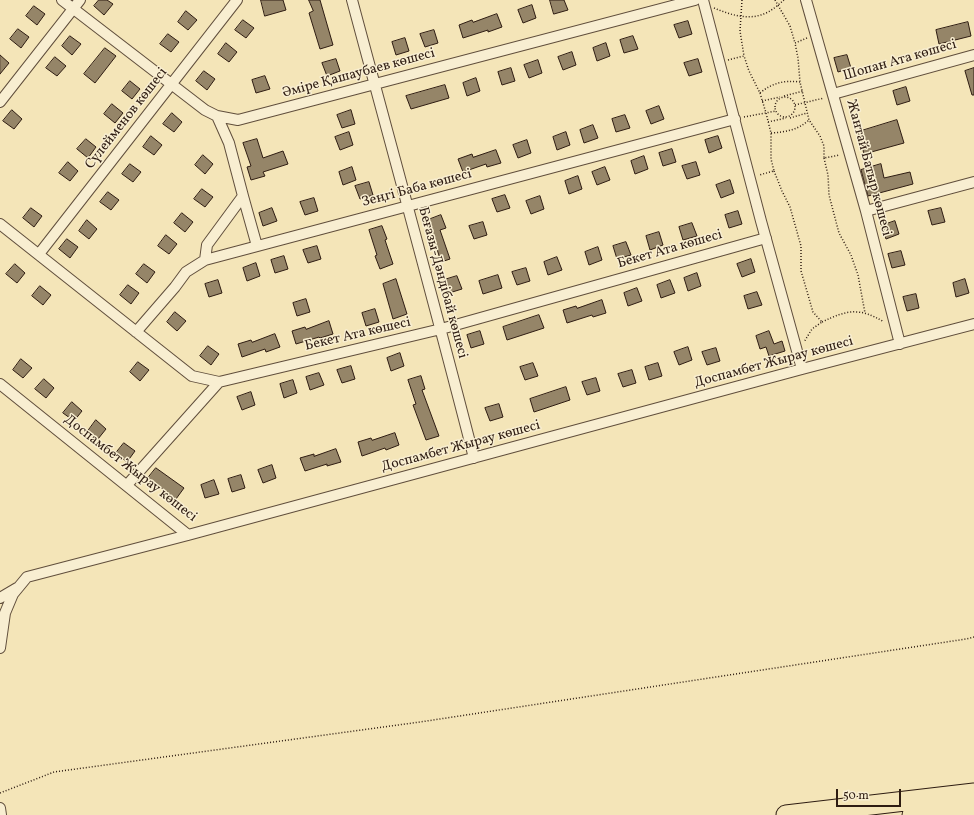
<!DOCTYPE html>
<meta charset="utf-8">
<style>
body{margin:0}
#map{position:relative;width:974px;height:815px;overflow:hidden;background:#f4e5b8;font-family:Vollkorn,serif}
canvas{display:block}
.scale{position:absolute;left:836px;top:789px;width:65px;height:18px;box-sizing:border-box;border:2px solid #2e1c12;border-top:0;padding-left:5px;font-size:12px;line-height:14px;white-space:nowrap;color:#2e1c12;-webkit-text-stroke:3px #f8eed1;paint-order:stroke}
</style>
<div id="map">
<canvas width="974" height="815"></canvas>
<div class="scale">50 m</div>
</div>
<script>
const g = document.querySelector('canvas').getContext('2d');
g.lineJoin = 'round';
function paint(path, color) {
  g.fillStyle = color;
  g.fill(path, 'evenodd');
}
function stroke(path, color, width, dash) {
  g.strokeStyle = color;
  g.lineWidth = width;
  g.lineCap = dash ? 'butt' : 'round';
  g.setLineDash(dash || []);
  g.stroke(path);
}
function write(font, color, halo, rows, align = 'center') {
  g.font = font + ' Vollkorn,serif';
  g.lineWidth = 3;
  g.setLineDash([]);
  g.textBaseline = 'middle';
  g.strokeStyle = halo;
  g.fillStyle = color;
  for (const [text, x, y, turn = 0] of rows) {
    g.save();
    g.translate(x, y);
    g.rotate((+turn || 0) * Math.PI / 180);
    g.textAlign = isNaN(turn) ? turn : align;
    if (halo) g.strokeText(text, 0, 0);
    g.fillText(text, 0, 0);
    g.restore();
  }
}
const building = new Path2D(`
 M99,0h8l6,4 -9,11 -10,-9z
 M261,0h22l3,10 -21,6z
 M309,0h11l13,45 -13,4 -11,-36 4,-2z
 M550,0h14l4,10 -14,4z
 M532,5l4,13 -13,5 -5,-13z
 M34,6l11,8 -8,11 -11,-9z
 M186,11l11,9 -9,10 -10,-8z
 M497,14l5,13 -14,5v-2l-25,8 -4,-13 13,-5 1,2z
 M243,20l11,8 -8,10 -11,-8z
 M688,21l4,13 -13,4 -5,-13z
 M968,22l3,14 -32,8 -3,-14z
 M18,29l11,8 -8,11 -11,-9z
 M434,30l4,13 -13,4 -5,-13z
 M168,34l11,8 -8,10 -11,-8z
 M70,36l11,8 -9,11 -10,-9z
 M633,36l5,13 -14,4 -4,-13z
 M405,38l4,13 -13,4 -4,-13z
 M226,43l11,9 -8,10 -11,-8z
 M606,43l4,13 -13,5 -4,-13z
 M105,48l11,8 -21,27 -11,-9z
 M572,52l4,13 -13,5 -5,-13z
 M0,55l9,8 -9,11z
 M847,55l4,13 -13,4 -4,-14z
 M55,57l11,9 -9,10 -11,-8z
 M336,59l4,12 -13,5 -5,-13z
 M698,59l4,13 -13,4 -5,-13z
 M538,60l4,13 -13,5 -5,-13z
 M511,68l4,13 -13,4 -4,-13z
 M974,68v27h-2l-7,-24z
 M204,71l11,8 -8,11 -11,-9z
 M265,76l5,13 -14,4 -4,-13z
 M476,78l4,13 -13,5 -4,-13z
 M130,81l10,8 -8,10 -10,-8z
 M445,85l4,13 -38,11 -5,-13z
 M906,87l4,14 -13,4 -4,-14z
 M112,104l11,9 -8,10 -11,-9z
 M659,106l5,13 -13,5 -5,-13z
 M12,110l10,9 -8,10 -11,-8z
 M351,110l4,14 -13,4 -5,-13z
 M172,113l10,9 -8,10 -11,-8z
 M625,115l5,13 -14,4 -4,-13z
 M897,120l7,23 -40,11 -6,-22z
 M593,125l5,13 -14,5 -4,-13z
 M349,132l4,13 -13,5 -5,-13z
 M566,132l4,13 -13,5 -4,-13z
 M151,136l11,9 -8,10 -11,-8z
 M718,136l4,12 -13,5 -4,-13z
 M86,139l10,8 -8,11 -11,-9z
 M257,139l6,19 20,-7 5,13 -25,8 2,4 -14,4 -4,-13 4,-1 -8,-23z
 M527,140l4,13 -13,5 -5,-13z
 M672,149l4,13 -13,4 -4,-13z
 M496,150l5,13 -14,4 -1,-3 -23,8 -5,-13 14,-5 1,3z
 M203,155l10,9 -8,10 -10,-9z
 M644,156l4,13 -13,5 -4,-13z
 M68,162l10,9 -8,10 -11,-8z
 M696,162l4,13 -13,4 -5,-13z
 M130,164l11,8 -8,10 -11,-8z
 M881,164l3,14 26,-6 3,12 -45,12 -7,-26z
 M352,167l4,13 -13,5 -4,-13z
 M605,167l5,13 -13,5 -5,-13z
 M578,176l4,13 -13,5 -4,-13z
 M730,180l4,13 -13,5 -5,-13z
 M369,182l4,13 -13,4 -5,-13z
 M202,189l11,8 -8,10 -11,-8z
 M108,192l11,8 -8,10 -11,-8z
 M505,195l5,13 -13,4 -5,-13z
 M540,196l4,13 -13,5 -5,-13z
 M314,198l4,13 -13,4 -5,-13z
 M31,208l11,8 -8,11 -11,-9z
 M272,208l5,13 -14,5 -4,-13z
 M941,208l4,14 -13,3 -4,-14z
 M738,211l4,13 -13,4 -4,-13z
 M182,213l11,9 -8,10 -11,-9z
 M441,215l5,13 -6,2 10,29 -9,3 -13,-42z
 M87,220l10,9 -8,10 -10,-8z
 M895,221l4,13 -13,5 -5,-13z
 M483,222l4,13 -13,4 -5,-13z
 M692,223l5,13 -14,4 -4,-13z
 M382,226l5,13 -2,1 8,24 -13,5 -5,-13 2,-1 -8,-25z
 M659,232l4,13 -13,5 -4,-14z
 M166,235l11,9 -8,10 -11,-8z
 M67,239l11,8 -8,11 -11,-9z
 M626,242l5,13 -14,4 -4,-13z
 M317,246l4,13 -13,4 -5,-13z
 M598,247l4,13 -13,5 -4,-13z
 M901,251l4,14 -13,3 -4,-14z
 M284,256l4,13 -13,4 -4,-13z
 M557,257l5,13 -14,5 -4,-13z
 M751,259l4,13 -13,5 -5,-13z
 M256,263l4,13 -13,5 -4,-13z
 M15,264l10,9 -8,10 -11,-9z
 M144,264l11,8 -8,11 -11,-9z
 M526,268l4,13 -13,4 -5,-13z
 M697,273l4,13 -13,5 -4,-13z
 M498,275l4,13 -19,6 -4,-13z
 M457,276l5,13 -13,4 -5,-13z
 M396,279l11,35 -14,5 -10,-35z
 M965,279l4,14 -13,4 -3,-14z
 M218,280l4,13 -13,4 -4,-13z
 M670,280l5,13 -14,5 -4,-13z
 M128,285l11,8 -8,11 -11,-9z
 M40,286l11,9 -8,10 -11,-9z
 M637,288l5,13 -14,5 -4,-13z
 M757,292l5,13 -14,4 -4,-13z
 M916,294l3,14 -12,3 -4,-14z
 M306,299l4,13 -13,4 -4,-13z
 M602,300l4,13 -13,4 -1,-2 -25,8 -4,-13 13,-4 1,2z
 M375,309l4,13 -13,4 -4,-13z
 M175,312l11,9 -9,10 -10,-9z
 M539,315l5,13 -37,12 -4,-13z
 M329,321l4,13 -13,4 -1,-1 -23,7 -4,-13 13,-4 1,2z
 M480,331l4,13 -13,4 -4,-13z
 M769,331l5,13 8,-3 3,10 -16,5 -3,-9 -6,2 -4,-13z
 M275,334l5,13 -14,5 -1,-3 -23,8 -4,-13 13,-4 1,2z
 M208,346l11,8 -8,11 -11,-9z
 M688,347l4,13 -13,5 -5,-13z
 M716,348l4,13 -13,4 -5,-13z
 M400,353l4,13 -13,5 -4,-13z
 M21,359l11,9 -9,10 -10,-8z
 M138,362l11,8 -9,11 -10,-9z
 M533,363l5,13 -13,4 -5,-13z
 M658,363l4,13 -13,4 -4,-13z
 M351,366l4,13 -13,4 -5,-13z
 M632,370l4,13 -13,4 -5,-13z
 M319,373l5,12 -14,5 -4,-13z
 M421,376l4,13 -3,1 17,46 -13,4 -13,-35 3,-1 -8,-24z
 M596,378l4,13 -13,4 -5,-13z
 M44,379l10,9 -8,10 -11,-9z
 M293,380l4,13 -13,5 -4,-14z
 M566,387l4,13 -36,12 -4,-13z
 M251,392l4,13 -13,5 -5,-13z
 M72,402l10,9 -8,10 -11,-8z
 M499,404l4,13 -13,4 -5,-13z
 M96,420l10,9 -8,10 -10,-8z
 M395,433l4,12 -13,5 -1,-2 -23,8 -4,-14 13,-4 1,2z
 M124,443l11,8 -8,11 -11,-9z
 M336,449l5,13 -14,4v-2l-22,7 -5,-13 14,-4v2z
 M272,465l4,13 -13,5 -5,-13z
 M156,468l28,20 -8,11 -28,-21z
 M241,475l4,13 -13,4 -4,-13z
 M214,480l5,14 -14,4 -4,-13z`);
paint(building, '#958568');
stroke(building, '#2e1c12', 1);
const street = new Path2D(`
 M62,0l143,110 12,6 21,4 457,-120
 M352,0c41,153 83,305 122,458
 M703,0l58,221 41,148
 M806,0l60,211 34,133
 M833,94l141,-39
 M0,102l80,-102
 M243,196l14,50
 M866,211l108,-29
 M0,224l192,152 27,6 222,-53 325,-91
 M39,254l198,-254
 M205,260l2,-15 36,-49 -14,-53 -12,-27
 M136,332l39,-45 11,-15 19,-12 530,-141
 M0,384l188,151 614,-166 172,-45
 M127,485l92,-103
 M0,598l17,-10
 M0,648l5,-35 8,-19 14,-17 161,-42
 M0,808l1,7`);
const highway = new Path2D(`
 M786,815l188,-22
 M912,815l62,-8`);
stroke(street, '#604e3c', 12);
stroke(highway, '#2e1c12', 21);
stroke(new Path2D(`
 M742,0l-2,31 4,25
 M775,0l15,26 5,17
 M714,8c17,7 35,13 52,5 7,-3 13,-9 18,-13
 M807,38l-12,5 3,15 2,24 9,38 11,16 4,10v12l16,-3
 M728,60l16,-4 5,15 11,22 6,20 5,20v26l3,12 -15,4
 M760,93c12,-10 24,-13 40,-11
 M784,96l19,-5
 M775 107a10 10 0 1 1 20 0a10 10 0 1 1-20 0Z
 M762,101l18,-4
 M795,105l29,-7
 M744,117l32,-6
 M790,118l17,-5
 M768,122l18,-4
 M771,133c15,-1 27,-3 38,-13
 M824,158l4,17 1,20 10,38 12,22 7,20 7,38
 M774,171l8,20 8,16 11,39v25l12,41 9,10 -10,7 -8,13
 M822,322c25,-12 37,-15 62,0
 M0,793l54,-21 366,-50 546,-83 8,-2`), '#2e1c12', 1.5, [1, 2]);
stroke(street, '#f8eed1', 10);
stroke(highway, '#f4e5b8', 19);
write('14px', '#2e1c12', '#f8eed1', [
 ["Шопан Ата көшесі",900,61,-16],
 ["Әміре Қашаубаев көшесі",359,74,-15],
 ["Сүлейменов көшесі",127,119,-52],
 ["Жантай Батыр көшесі",868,168,75],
 ["Зеңгі Баба көшесі",417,189,-15],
 ["Бекет Ата көшесі",670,250,-16],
 ["Беғазы-Дәндібай көшесі",442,283,75],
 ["Бекет Ата көшесі",358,335,-13],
 ["Доспамбет Жырау көшесі",774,363,-15],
 ["Доспамбет Жырау көшесі",461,447,-15],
 ["Доспамбет Жырау көшесі",130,469,38]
]);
</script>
